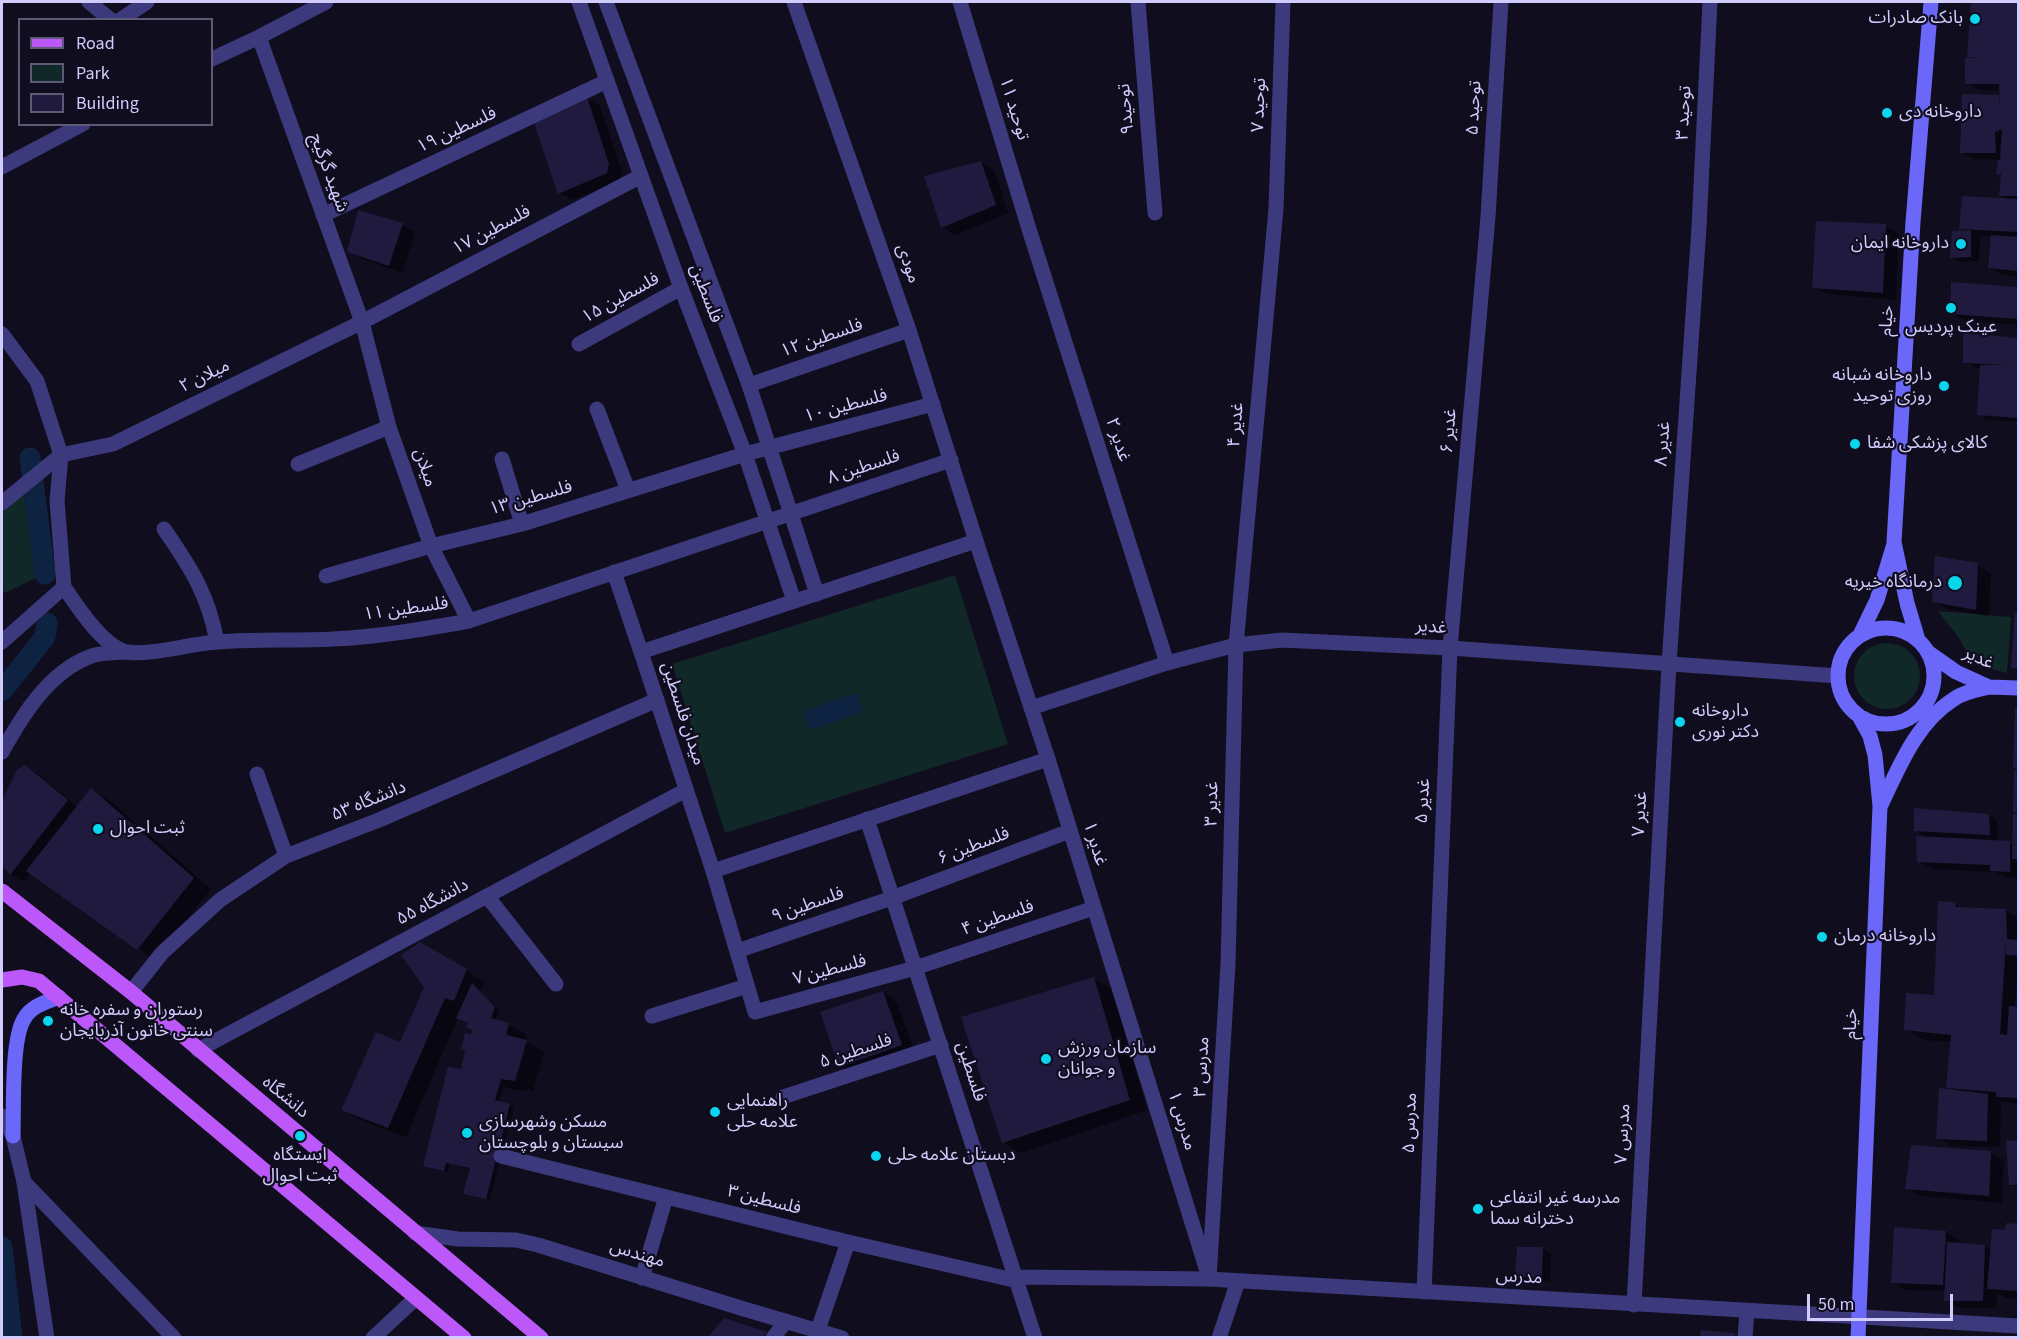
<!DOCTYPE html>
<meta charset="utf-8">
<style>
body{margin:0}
#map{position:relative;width:2020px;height:1339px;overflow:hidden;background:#100d1e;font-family:"Source Sans 3",sans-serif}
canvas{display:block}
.frame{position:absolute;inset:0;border:3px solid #d2ccfd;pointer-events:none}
.legend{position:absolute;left:18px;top:18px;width:195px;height:108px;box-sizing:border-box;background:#100d1e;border:2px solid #5e5977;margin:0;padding:8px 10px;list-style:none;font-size:18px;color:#d2ccfd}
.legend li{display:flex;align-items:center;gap:12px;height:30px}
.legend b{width:30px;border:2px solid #5e5977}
.scale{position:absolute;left:1807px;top:1294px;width:146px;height:27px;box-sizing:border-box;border:3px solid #d2ccfd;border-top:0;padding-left:8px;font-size:18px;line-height:21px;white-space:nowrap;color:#d2ccfd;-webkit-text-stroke:4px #100d1e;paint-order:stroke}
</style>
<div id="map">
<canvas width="2020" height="1339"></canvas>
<div class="frame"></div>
<ul class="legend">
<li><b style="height:8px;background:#bc57f9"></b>Road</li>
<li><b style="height:16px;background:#102827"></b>Park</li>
<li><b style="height:16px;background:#211a3f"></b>Building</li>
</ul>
<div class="scale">50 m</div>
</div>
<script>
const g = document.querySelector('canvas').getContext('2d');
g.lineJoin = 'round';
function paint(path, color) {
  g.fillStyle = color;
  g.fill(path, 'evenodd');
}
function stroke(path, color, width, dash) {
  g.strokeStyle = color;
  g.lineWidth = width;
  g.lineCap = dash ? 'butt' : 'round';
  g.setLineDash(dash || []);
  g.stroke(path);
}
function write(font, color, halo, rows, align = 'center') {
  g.font = font + ' "Source Sans 3","Noto Sans Arabic",sans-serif';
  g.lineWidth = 4.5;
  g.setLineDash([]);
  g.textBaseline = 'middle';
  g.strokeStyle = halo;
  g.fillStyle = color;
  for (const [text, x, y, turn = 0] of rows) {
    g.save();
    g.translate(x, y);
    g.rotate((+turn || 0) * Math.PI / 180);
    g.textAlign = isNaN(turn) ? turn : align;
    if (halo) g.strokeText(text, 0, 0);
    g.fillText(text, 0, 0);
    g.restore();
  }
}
paint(new Path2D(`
 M23,491l12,59 3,27 -33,16 -3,-5v-87z
 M955,575l53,169 -283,89 -53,-169z
 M1938,611l73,6 -4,56 -34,-9 -14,-26z
 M1854 676a33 33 0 1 1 66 0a33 33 0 1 1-66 0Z`), '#102827');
paint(new Path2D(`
 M857,693l6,19 -54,18 -6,-19z`), '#0e2242');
paint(new Path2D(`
 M1972,2h46v274l-15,-1 -13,-8 2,-30 -12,-1 -1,25 -18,1 -9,-5 15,-25 -7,-4 48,-28 -8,-5 2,-19 -4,-3 1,-13 -25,-1 -13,-7 3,-57 37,2v-6l-21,-1 -13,-7 7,-23 -5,-4z
 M581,95l19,11 22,66 -2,9 -48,19 -13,-7z
 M981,162l13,8 14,43 -53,22 -13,-8z
 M402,224l13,8 -12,41 -41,-14 -13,-7z
 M1885,226l14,8 -3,66 -69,-6 -14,-7z
 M1952,283l66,5v37l-53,-4 -13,-8z
 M1964,335l54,5v81l-30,-1 -9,-5 2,-45 -16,-8z
 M1977,565l14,8 -2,43 -42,-7 -14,-8z
 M2017,614h1v57l-6,-3z
 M2017,710h1v60l-4,-3z
 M25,767l14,8 39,32 13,-17 18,10 102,89 -56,70 -17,-11 -107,-76 -7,10 -13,-8 -9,-10v-59l16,-34z
 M2018,771v42l-4,-2 2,-39z
 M1988,815l9,5 1,22 16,2v-28h4v62l-13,-1 -10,-5 -63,-3 -14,-8 11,-22 -14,-9z
 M1955,904l9,5 42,2 12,7v42l-3,48h3v96l-24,-4 7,3 -1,44 -49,-1 -13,-8 18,-46 -9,-5 5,-45 -28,-2 -18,-11 29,-32z
 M420,944l64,37 -4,11 19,18 -4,11 14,4 18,10 -2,6 19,11 -11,39 -5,-2 -1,3 -24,-5 -4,16 15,4 -24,93 -25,-7 6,-24 -21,-5 -2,8 -20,-5 40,-94 6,-44 -5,-6 -11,-5 -52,119 -45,-17 -18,-10 58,-66 25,-57z
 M1094,979l18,10 35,121 -126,43 -17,-11z
 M883,992l13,8 19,53 -61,21 -14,-8z
 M2008,1141l10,1v46l-8,-4z
 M1991,1153l13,7 -2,43 -82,-7 -13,-8z
 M2008,1225l10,1v73l-12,-1 -9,-5 -1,15h-37l-13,-8v-9l-40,-1 -13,-8 53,-50 13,8v4l26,2 7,4 15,-18z
 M1543,1249l8,5 -1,28 -25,-1 -8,-5z`), '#0007');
stroke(new Path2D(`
 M30,458l15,116
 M2,691l43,-54 2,-14
 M2,1247l10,91`), '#0e2242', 21);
paint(new Path2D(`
 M1971,2h47v194h-19l2,-22h-5l2,-14h2l2,-31 -7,3 1,21h-36l2,-59 37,1 1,11 -1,-22h-34v-26h11l-9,-1z
 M587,97l22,67 -2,9 -49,21 -26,-77z
 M981,161l15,44 -55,23 -17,-52z
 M1962,196l56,3v33l-59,-3z
 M358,210l45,13 -14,43 -42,-14z
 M1816,221l70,3 -3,69 -71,-5z
 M1971,230v27l-21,1 2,-27z
 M1991,235l27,2v34l-30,-3z
 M1951,282l67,5v32l-68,-5z
 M1963,333l55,5v80l-41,-3 3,-50h28l-45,-2z
 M1935,556l43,7 -2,47 -44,-8z
 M2018,612v57l-7,-1 4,-55z
 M2015,708h3v61l-5,-1z
 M25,765l43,35 -58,75 -8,-9v-65l15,-31z
 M2014,770h4v42h-5z
 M91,788l103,90 -57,72 -111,-79z
 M1914,808l75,6 1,21 -76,-4z
 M2013,814h5v45h-6z
 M1916,836l94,5v31l-20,-1v-6l-73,-3z
 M1938,901l17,1 1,5 50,2 1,30 11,1v15h-12v-14l-6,93 7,1 2,-29 9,1v91l-22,-1v-5l-50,-4 5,-53 -47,-5 2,-37 28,2z
 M420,942l47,27 -13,32 -9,-3 -57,130 -47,-18 35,-78 24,10 24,-55 -23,-32z
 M1094,977l36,123 -128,43 -41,-126z
 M472,983l23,24 -4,11 18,5 -3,12 21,5 -12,41 -14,-2 -6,21 15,4 -24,95 -23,-5 7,-26 -24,-5 -2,8 -21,-5 25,-99 13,2 4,-19 -4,-1 4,-16 6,1 1,-4 -6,-3 2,-4 -12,-5z
 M883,991l19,54 -63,22 -19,-55z
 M1939,1088l49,6 -1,47 -51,-2z
 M2006,1140l12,1v44h-9z
 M1911,1145l80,6 -2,45 -84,-7z
 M2006,1223l12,1v67l-31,-2 5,-60 13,1z
 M1894,1227l52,4 -3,54 -52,-2z
 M1947,1242l38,3 -2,56h-39z
 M1517,1247h26l-1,31 -27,-1z
 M724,1318l43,14 -5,6h-55z
 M1701,1330l33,3 2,5h-36z`), '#211a3f');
stroke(new Path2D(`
 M89,2l22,18
 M794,2l115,328 67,211
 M960,2l69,227 138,434
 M1138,2l17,211
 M120,20l27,-18
 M259,37l103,285 27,105 42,119 38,75
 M212,59l47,-22 67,-35
 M2,167l81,-43
 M323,215l284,-134
 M579,344l102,-56
 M749,385l160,-55
 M597,409l31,81
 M61,455l52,-11 249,-122 279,-146
 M502,459l20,65
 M298,464l91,-37
 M2,503l59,-48 -4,46 7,86 -62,55
 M164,529c27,39 44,65 53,113
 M614,572l27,80
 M326,576l105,-30 91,-22 223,-70 188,-50
 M64,587c13,19 39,60 63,65 22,4 66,-9 91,-10 38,-3 77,-1 115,-3 46,-2 91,-10 136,-18l482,-161
 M2,752c20,-36 46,-79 87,-95 10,-5 25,-4 37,-5
 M1048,759l159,512
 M257,774l29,82
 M713,871l42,141 160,-44 179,-60
 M487,896l69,88
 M737,951l155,-53 178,-67
 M131,992l31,-39 58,-53 66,-44 93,-36 278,-120
 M652,1016l95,-30
 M783,1097l158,-52
 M501,1156l347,86 170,39
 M24,1182l150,156
 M415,1233l43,6 58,1 22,5 206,64 98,29
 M642,1278l24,-81
 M1209,1279l19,-315 8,-319 40,-436 7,-207
 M1424,1292l26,-644 38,-431 13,-215
 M1634,1305l35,-641 30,-437 11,-225
 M818,1330l30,-88
 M373,1338l43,-40
 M773,1338l13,-17
 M1219,1338l19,-57
 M1745,1338l2,-27`), '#3c3a7c', 15);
stroke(new Path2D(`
 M579,2l102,286 64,166 49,147
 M606,2l143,383 68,209
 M2,334l35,47 24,74
 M976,541l72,218 -335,112 -72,-219z
 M1031,708l136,-45 69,-18 46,-5 168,8 388,28
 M867,819l168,519
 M198,1050l488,-260
 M2,1116l11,20 11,46 23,156
 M1017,1277l192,2 809,47`), '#3c3a7c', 15);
stroke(new Path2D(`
 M1838 676a48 48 0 1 1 96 0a48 48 0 1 1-96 0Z
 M1860,635l17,-35 17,-56
 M1918,640l-11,-37 -13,-61 19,-320 18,-220
 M1929,653l27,19 33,15 29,1
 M1881,805c18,-38 35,-82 73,-106 9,-7 23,-9 35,-12
 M13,1136c1,-27 -2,-96 11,-117 7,-13 22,-17 35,-22
 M1858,1338l22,-532 -5,-51 -5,-19 -11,-20`), '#6a67f9', 15);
stroke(new Path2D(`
 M2,891l129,101 410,346
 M2,980l20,-3 17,4 425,357`), '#bc57f9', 15);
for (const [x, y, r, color] of [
 [1975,19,6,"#09d6ed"],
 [1887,113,6,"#09d6ed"],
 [1961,244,6,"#09d6ed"],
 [1951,308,6,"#09d6ed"],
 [1944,386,6,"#09d6ed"],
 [1855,444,6,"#09d6ed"],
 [1955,583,8,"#09d6ed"],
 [1680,722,6,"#09d6ed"],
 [98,829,6,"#09d6ed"],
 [1822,937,6,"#09d6ed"],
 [48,1021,6,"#09d6ed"],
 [1046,1059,6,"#09d6ed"],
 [715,1112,6,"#09d6ed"],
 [467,1133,6,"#09d6ed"],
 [300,1136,6,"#09d6ed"],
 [876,1156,6,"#09d6ed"],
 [1478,1209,6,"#09d6ed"]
]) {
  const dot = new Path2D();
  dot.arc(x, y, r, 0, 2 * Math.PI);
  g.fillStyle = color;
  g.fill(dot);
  stroke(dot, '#100d1e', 2);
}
write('18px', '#d2ccfd', '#100d1e', [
 ["بانک صادرات",1963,19,"right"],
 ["داروخانه دی",1899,113],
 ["داروخانه ایمان",1949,244,"right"],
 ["عینک پردیس",1951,328,"center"],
 ["داروخانه شبانه",1932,376,"right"],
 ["روزی توحید",1932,397,"right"],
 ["کالای پزشکی شفا",1867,444],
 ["درمانگاه خیریه",1942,583,"right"],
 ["داروخانه",1692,712],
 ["دکتر نوری",1692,733],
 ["ثبت احوال",110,829],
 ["داروخانه درمان",1834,937],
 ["رستوران و سفره خانه",60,1011],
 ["سنتی خاتون آذربایجان",60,1032],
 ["سازمان ورزش",1058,1049],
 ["و جوانان",1058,1070],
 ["راهنمایی",727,1102],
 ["علامه حلی",727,1123],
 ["مسکن وشهرسازی",479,1123],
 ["سیستان و بلوچستان",479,1144],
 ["ایستگاه",300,1156,"center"],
 ["ثبت احوال",300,1177,"center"],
 ["دبستان علامه حلی",888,1156],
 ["مدرسه غیر انتفاعی",1490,1199],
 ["دخترانه سما",1490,1220]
], 'left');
write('18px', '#d2ccfd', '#100d1e', [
 ["توحید ۷",1260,105,-88],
 ["توحید ۵",1475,108,-87],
 ["توحید ۱۱",1013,109,73],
 ["توحید۹",1127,109,-95],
 ["توحید ۳",1685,113,-87],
 ["فلسطین ۱۹",457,131,-25],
 ["شهید گرگیج",328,173,70],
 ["فلسطین ۱۷",492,231,-28],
 ["مودی",907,264,71],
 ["فلسطین",705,294,69],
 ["فلسطین ۱۵",621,299,-29],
 ["خیام",1888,321,-87],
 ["فلسطین ۱۲",822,339,-19],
 ["میلان ۲",205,377,-26],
 ["فلسطین ۱۰",846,407,-15],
 ["غدیر ۴",1237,425,-85],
 ["غدیر ۶",1450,431,-85],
 ["غدیر ۲",1117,440,72],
 ["غدیر ۸",1664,444,-86],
 ["میلان",424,468,71],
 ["فلسطین ۸",864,468,-18],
 ["فلسطین ۱۳",531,499,-16],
 ["فلسطین ۱۱",406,610,-8],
 ["غدیر",1431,628,4],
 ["غدیر",1978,659,24],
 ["میدان فلسطین",682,714,72],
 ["غدیر ۵",1424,801,-87],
 ["دانشگاه ۵۳",369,802,-22],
 ["غدیر ۳",1213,804,-89],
 ["غدیر ۷",1641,814,-87],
 ["غدیر ۱",1094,844,73],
 ["فلسطین ۶",974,847,-21],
 ["دانشگاه ۵۵",433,903,-28],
 ["فلسطین ۹",808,906,-19],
 ["فلسطین ۴",998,919,-19],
 ["فلسطین ۷",830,971,-15],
 ["خیام",1852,1024,-88],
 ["فلسطین ۵",856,1052,-18],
 ["مدرس ۳",1203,1067,-87],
 ["فلسطین",970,1072,72],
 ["دانشگاه",285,1098,40],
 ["مدرس ۱",1181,1121,73],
 ["مدرس ۵",1411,1123,-88],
 ["مدرس ۷",1624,1134,-87],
 ["فلسطین ۳",764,1201,14],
 ["مهندس",637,1255,17],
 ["مدرس",1519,1278,3]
]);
</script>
